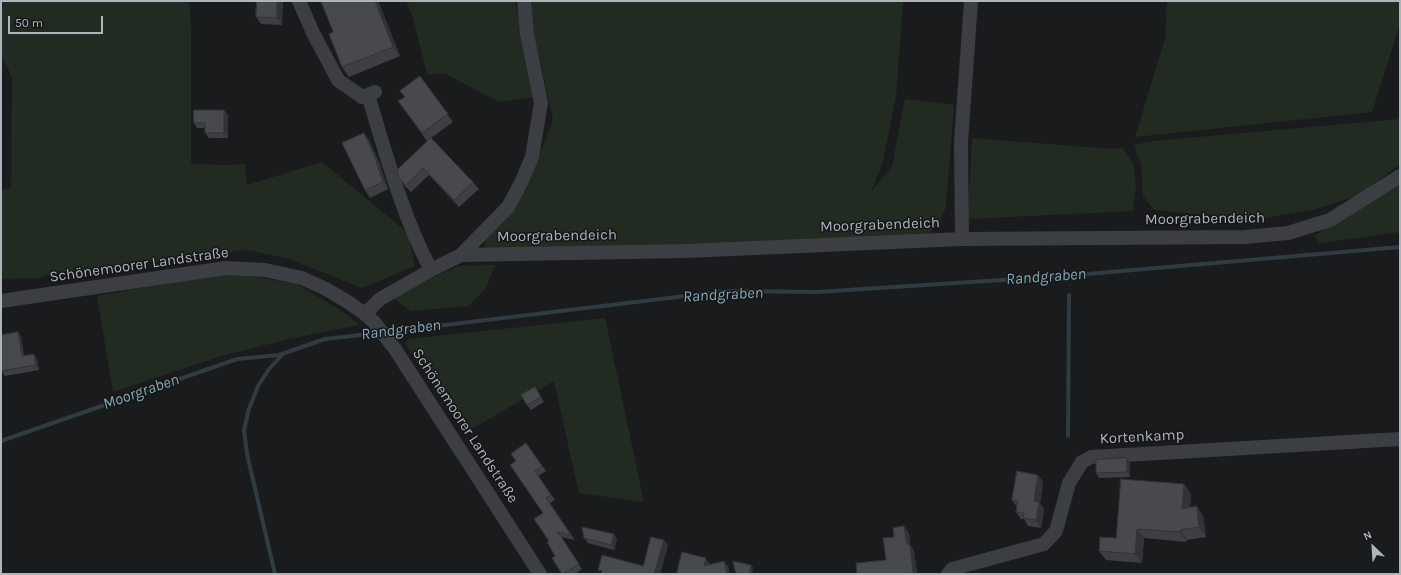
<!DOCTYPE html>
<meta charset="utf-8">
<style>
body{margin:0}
#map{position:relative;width:1401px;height:575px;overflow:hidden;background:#1a1b1d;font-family:Karla,sans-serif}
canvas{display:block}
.frame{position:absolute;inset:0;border:2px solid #adb4bc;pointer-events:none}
.north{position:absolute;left:1353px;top:527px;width:40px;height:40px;-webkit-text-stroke:3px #151618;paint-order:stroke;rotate:335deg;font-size:11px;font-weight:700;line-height:16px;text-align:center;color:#adb4bc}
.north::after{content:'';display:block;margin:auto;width:14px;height:18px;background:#adb4bc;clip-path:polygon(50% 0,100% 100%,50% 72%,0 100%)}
.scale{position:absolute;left:8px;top:16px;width:95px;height:18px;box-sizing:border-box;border:2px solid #adb4bc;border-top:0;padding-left:5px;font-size:12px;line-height:14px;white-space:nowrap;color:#adb4bc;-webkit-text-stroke:3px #151618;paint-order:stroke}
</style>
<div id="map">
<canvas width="1401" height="575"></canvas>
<div class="frame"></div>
<div class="north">N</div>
<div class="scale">50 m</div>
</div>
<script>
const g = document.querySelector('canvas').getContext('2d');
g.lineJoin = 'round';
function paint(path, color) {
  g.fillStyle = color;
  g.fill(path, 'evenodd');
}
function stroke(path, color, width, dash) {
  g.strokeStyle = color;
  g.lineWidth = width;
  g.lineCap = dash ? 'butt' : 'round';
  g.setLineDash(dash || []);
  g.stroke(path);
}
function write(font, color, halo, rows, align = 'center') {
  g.font = font + ' Karla,sans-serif';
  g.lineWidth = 3;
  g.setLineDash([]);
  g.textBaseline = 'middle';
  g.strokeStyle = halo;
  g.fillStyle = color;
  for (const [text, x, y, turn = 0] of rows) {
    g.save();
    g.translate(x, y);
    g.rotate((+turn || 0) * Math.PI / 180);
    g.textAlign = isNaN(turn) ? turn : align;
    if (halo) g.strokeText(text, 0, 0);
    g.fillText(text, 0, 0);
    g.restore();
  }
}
paint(new Path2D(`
 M1,1h188l2,24v139l38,1 16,-1 2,21 75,-23 86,71 7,33 -53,22 -75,-30 -41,-8 -201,25 -5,3 -39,1v-90l10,-1 1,-111 -11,-22z
 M406,1h109l19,96 -35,5 -53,-28h-19l-14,-56z
 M531,1h372l-7,96 -13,65 -12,30 21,-26 13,-67 49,6 -8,102 -6,14 -11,14 -27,4 -417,11v-10l19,-19 23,-33 26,-68 -21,-95z
 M1167,1h233v23l-28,88 -237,25 30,-98z
 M1400,119v45l-40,31 -47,15 -60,10 -99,-10 -11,-14 -2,-32 -7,-19 19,-4z
 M972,138l140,11 11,-1 11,18 2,21 -3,24 -165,8z
 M1400,182v50l-80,11 -6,-7z
 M495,265l-9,23 -18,18 -57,5 -18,-13 24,-13 41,-19z
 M227,272l70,12 48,29 14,12 -70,14 -68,17 -108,36 -16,-96z
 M605,318l39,184 -65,-9 -25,-112 -89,52 -60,-90 3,-4z`), '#222b22');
stroke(new Path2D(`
 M387,332l340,-41 90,1 247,-16 336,-29
 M1068,436l1,-141
 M1,441l236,-82 42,-4 46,-16 53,-6
 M275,574l-28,-120 -3,-24 5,-21 9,-23 11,-17 14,-15`), '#303c41', 4);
stroke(new Path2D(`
 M299,1l14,32 25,47 24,17 13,-5
 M368,95c18,59 34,120 63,175
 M962,239l-1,-97 10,-141
 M461,255l47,-48 13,-24 11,-26 9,-54 -14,-69 -3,-33
 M1,301l225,-33 39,2 37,8 24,11 22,13 17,12 9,8 21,27 145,225
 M365,314l15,-15 51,-29 30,-15 225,-4 276,-12 283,-2 43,-4 42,-13 70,-44
 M948,574l4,-5 92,-25 12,-13 13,-48 13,-21 9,-5 309,-18`), '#3b3e42', 14);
paint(new Path2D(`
 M283,1l-1,24 -21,-1 -5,-7z
 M378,1l22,55 -51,21 -7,-10 -9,-35z
 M420,76l33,46 -22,16 42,44 6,7 -20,18 -30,-32 -18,17 -6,-6 -5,-7 27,-38 -29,-40 7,-4z
 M224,110l4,5v23h-19l-4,-5v-5h-8l-3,-5z
 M369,140l10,22 9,27 -18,9 -5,-8z
 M18,332l3,5 3,18 13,4 2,11 -34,6 -4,-5z
 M538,392l6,10 -13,8 -4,-5z
 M526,443l20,28 -8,5 17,24 -5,3 25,37 -14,-3 21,32 -7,5h-13l-7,-18 -6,-15 -6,-28 -27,-52z
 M1130,463v14l-31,1 -3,-5z
 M1038,475l5,7 -3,21 4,6 -3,19 -13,-2 -4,-7h-3l-5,-7 1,-5 -5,-7z
 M1184,484l7,10 -1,13 13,9 3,21 -19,3v2l-43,-4 -2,25 -36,-3 -7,-9z
 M909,533l1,12 4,6 3,23h-60l29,-14 8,-23z
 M584,538l33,1 -3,11 -26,-7z`), '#3d3f42');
paint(new Path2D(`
 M277,1h6l-1,24 -5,-7z
 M375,1h3l22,55 -7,-9z
 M224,110l4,5v23l-4,-5z
 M364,133l5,7 10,22 9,27 -5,-7z
 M18,332l3,5 4,24 -3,-5z
 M34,354l3,5 2,11 -3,-5z
 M1127,458l3,5v14l-3,-5z
 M1038,475l5,7 -3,21 4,6 -3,19 -5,-8 -2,-19z
 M1184,484l7,10 -2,24 -7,-9z
 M1197,506l6,10 3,21 -7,-10z
 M904,526l5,7 1,12 4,6 3,23h-3l-1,-1 -6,-28z
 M1137,529l7,9 -2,25 -7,-9z
 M1180,530l7,10v2l-7,-10z
 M614,534l3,5 -3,11 -3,-5z
 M664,540l4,6 -8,28h-6z
 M706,558l3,5 -1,8 -4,-5z
 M724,561l4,5 2,8h-3z
 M751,565l2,2 -1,7h-3z`), '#323336');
const building = new Path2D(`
 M257,1h20v17l-21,-1z
 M321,1h54l18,46 -51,20 -13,-33 4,-2z
 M420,76l28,38 -26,19 -24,-32 7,-4 -5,-6z
 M194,110h30v23h-19v-10h-11z
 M364,133l10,22 9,27 -18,8 -23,-47z
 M431,138l42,44 -19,18 -31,-32 -17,17 -6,-6 -3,-9z
 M18,332l4,24 12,-2 2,11 -35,6v-36z
 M535,387l6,10 -14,8 -6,-10z
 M526,443l16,23 -7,5 16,24 -5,3 25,37 -13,-3 21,32 -16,10h-1l-10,-16 3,-2 -8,-14 2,-1 -15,-22 9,-6 -33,-48 6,-4 -5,-7z
 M1127,458v14l-31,1v-13z
 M1017,471l21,4 -4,26 5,1 -3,18 -13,-2 1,-5 -8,-1 2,-11 -6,-1z
 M1121,479l63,5 -2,25 15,-3 2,21 -19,3v2l-43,-3 -2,25 -36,-3 1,-14 16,1z
 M904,526l3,19 3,-1 3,29 -11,1h-45l-1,-11 30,-3 -3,-22 11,-1 -1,-9z
 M582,527l32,7 -3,11 -27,-7z
 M651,537l13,3 -10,34h-53l1,-3 -4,-1 4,-15 41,11z
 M682,552l24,6 -2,8 20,-5 3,13h-48l-2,-1z
 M733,561l18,4 -2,9h-8l-5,-1z`);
paint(building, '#47494d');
stroke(building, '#323336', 1);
write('15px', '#adb4bc', '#151618', [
 ["Moorgrabendeich",1205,219,-1],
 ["Moorgrabendeich",880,225,-2],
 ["Moorgrabendeich",557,236,-1],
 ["Schönemoorer Landstraße",139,265,-8],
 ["Schönemoorer Landstraße",465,426,57],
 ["Kortenkamp",1142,437,-3]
]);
write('italic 16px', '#86a7b5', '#151618', [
 ["Randgraben",1046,277,-4],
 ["Randgraben",723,295,-3],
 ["Randgraben",401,330,-7],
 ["Moorgraben",141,392,-19]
]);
</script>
